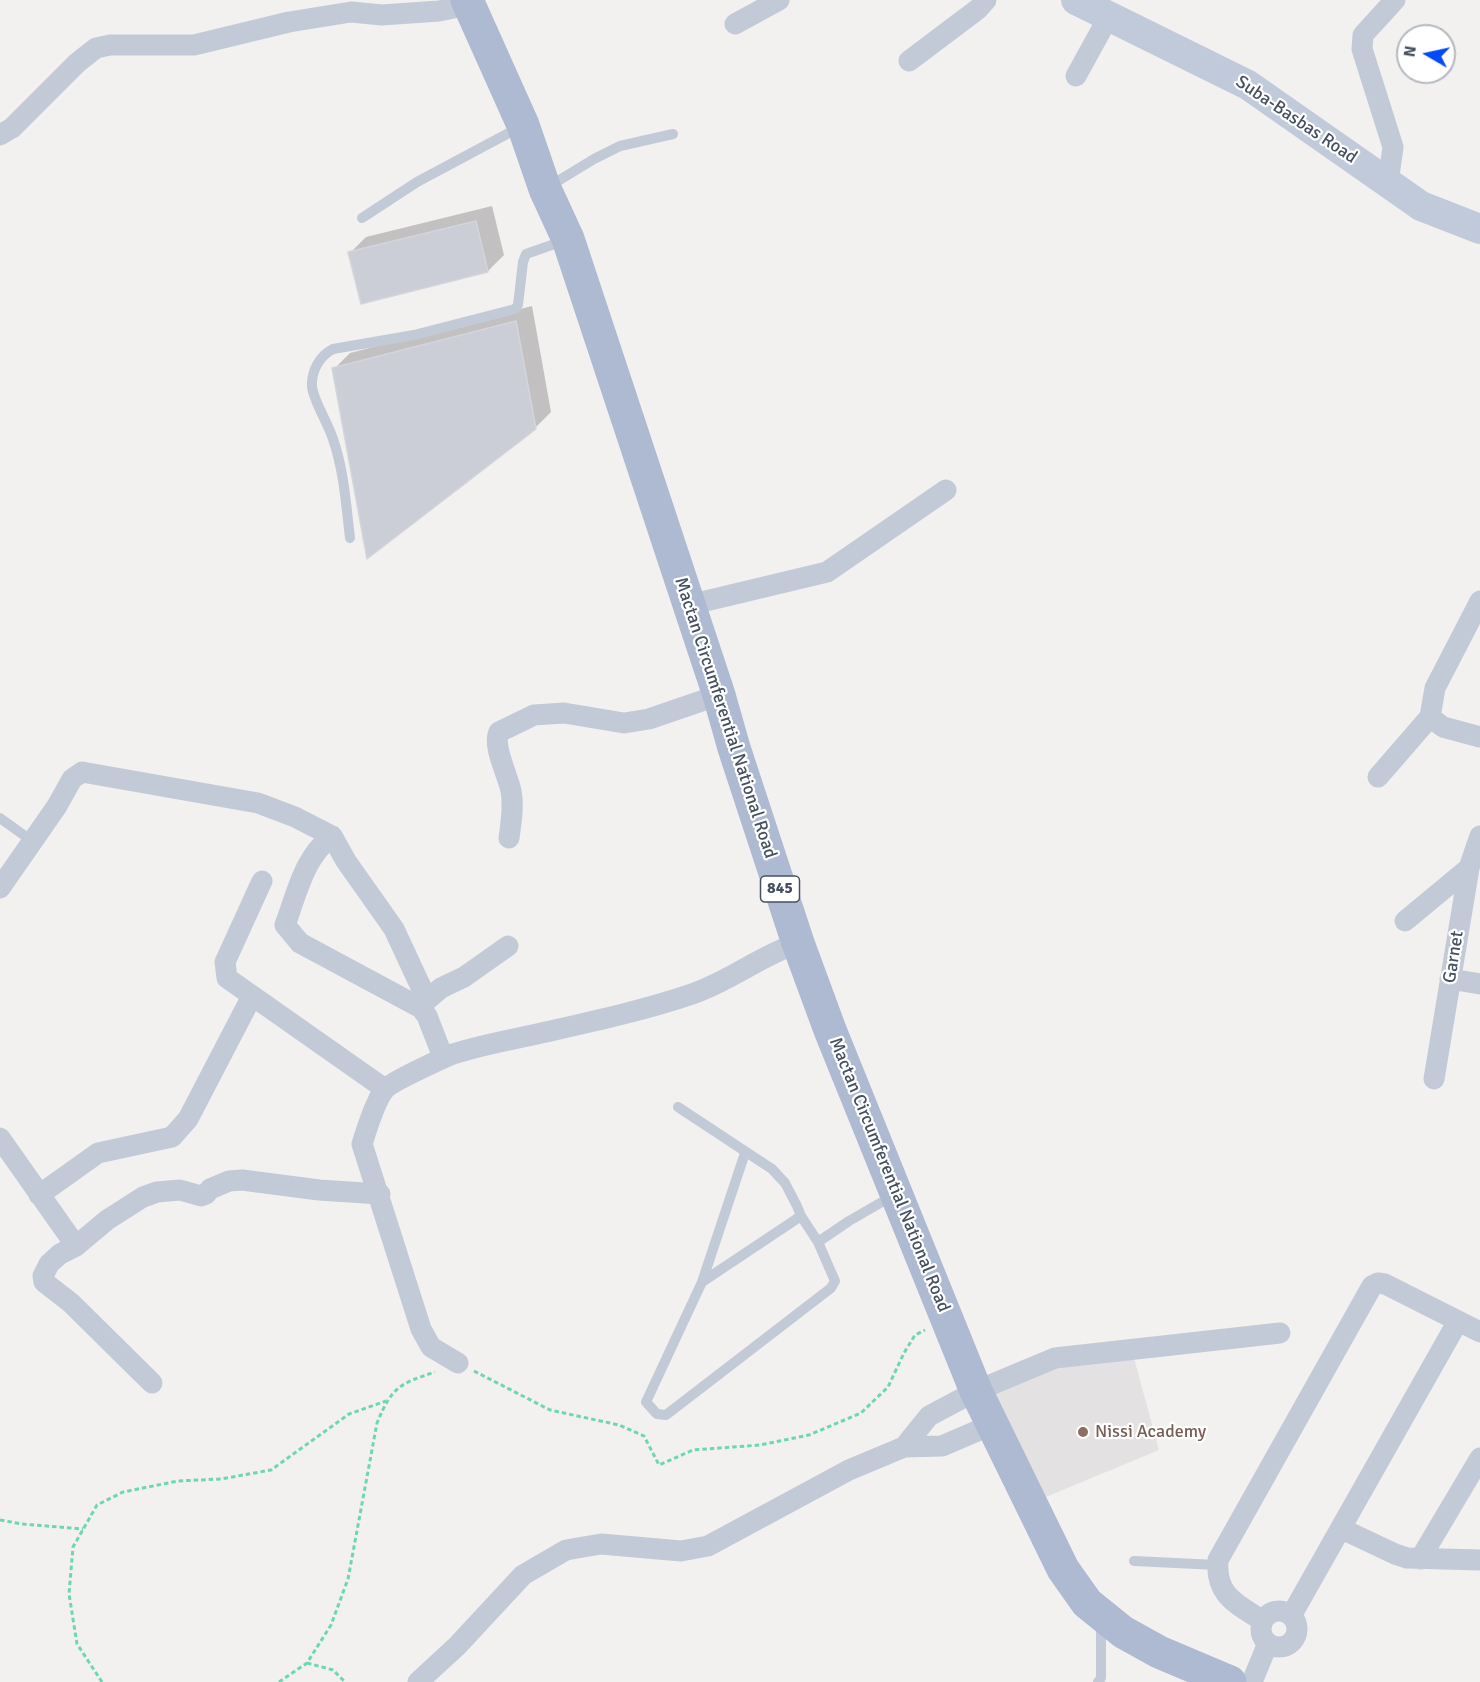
<!DOCTYPE html>
<style>
body{margin:0}
#map{position:relative;width:1480px;height:1682px;overflow:hidden;background:#f3f0f0;font-family:Signika,sans-serif}
canvas{display:block}
.north{position:absolute;left:1396px;top:24px;width:60px;height:60px;box-sizing:border-box;background:#fff;border:2px solid #b5b9bf;border-radius:50%;rotate:279deg;font-size:16px;font-weight:700;line-height:24px;text-align:center;color:#465060}
.north::after{content:'';display:block;margin:auto;width:21px;height:27px;background:#034bfa;clip-path:polygon(50% 0,100% 100%,50% 72%,0 100%)}
</style>
<div id="map">
<canvas width="1480" height="1682"></canvas>
<div class="north">N</div>
</div>
<script>
const g = document.querySelector('canvas').getContext('2d');
g.lineJoin = 'round';
function paint(path, color) {
  g.fillStyle = color;
  g.fill(path, 'evenodd');
}
function stroke(path, color, width, dash) {
  g.strokeStyle = color;
  g.lineWidth = width;
  g.lineCap = dash ? 'butt' : 'round';
  g.setLineDash(dash || []);
  g.stroke(path);
}
function write(font, color, halo, rows, align = 'center') {
  g.font = font + ' Signika,sans-serif';
  g.lineWidth = 4.5;
  g.setLineDash([]);
  g.textBaseline = 'middle';
  g.strokeStyle = halo;
  g.fillStyle = color;
  for (const [text, x, y, turn = 0] of rows) {
    g.save();
    g.translate(x, y);
    g.rotate((+turn || 0) * Math.PI / 180);
    g.textAlign = isNaN(turn) ? turn : align;
    if (halo) g.strokeText(text, 0, 0);
    g.fillText(text, 0, 0);
    g.restore();
  }
}
paint(new Path2D(`
 M1061,1358h73l25,92 -118,49 -49,-112z`), '#e4e1e2');
paint(new Path2D(`
 M492,206l12,49 -16,16 -138,-18 16,-16z
 M532,306l19,106 -16,16 -201,-59 16,-16z`), '#0003');
const building = new Path2D(`
 M476,221l12,51 -127,32 -13,-52z
 M516,321l20,108 -169,130 -35,-191z`);
paint(building, '#cbced6');
stroke(building, '#d3d5dc', 1.5);
stroke(new Path2D(`
 M474,1371l76,39 69,15 25,11 15,29 34,-15 67,-5 49,-10 52,-22 27,-26 16,-34 11,-18 10,-5
 M0,1520l22,4 61,5
 M307,1663l26,7 12,12
 M102,1682l-25,-38 -8,-50 4,-47 24,-42 26,-13 55,-11 43,-2 50,-9 78,-56 37,-13
 M279,1682l28,-19 24,-38 17,-46 29,-156c15,-36 22,-39 58,-51`), '#6ed7b2', 3, [4.5, 3]);
stroke(new Path2D(`
 M548,187l46,-28 26,-13 53,-12
 M362,218l55,-36 103,-55
 M350,538c-4,-34 -6,-67 -17,-99 -5,-16 -19,-37 -21,-52 -1,-15 7,-31 21,-38l81,-14 101,-26 3,-4 5,-43 3,-8 40,-14
 M0,818l32,23
 M678,1107l94,62 13,14 12,23 4,10 17,26 17,39 -4,7 -165,127 -9,-1 -11,-12 56,-120 43,-129
 M818,1242l31,-21 45,-26
 M702,1282l99,-66
 M1134,1561l83,4
 M1098,1682l3,-4v-55`), '#c2cad7', 10);
stroke(new Path2D(`
 M735,24l44,-24
 M909,61l69,-52 8,-9
 M1076,76l33,-60
 M0,135l12,-7 65,-65 19,-15 14,-3h84l95,-23 62,-10 31,3 57,-4 30,-6
 M1388,183l5,-36 -31,-98 1,-14 32,-35
 M689,605l138,-33 119,-82
 M1430,717l13,10 37,10
 M1378,777l52,-60 5,-29 45,-87
 M332,836c-28,21 -35,57 -47,89l15,18 121,65 6,8 16,41
 M509,838c2,-15 5,-32 2,-47 -3,-16 -19,-45 -12,-59l35,-17 30,-2 60,10 25,-4 70,-24
 M262,881l-37,81 2,16 158,111
 M0,888l57,-82 15,-27 10,-7 176,31 37,14 37,19 14,25 48,68 33,71 -6,8
 M1405,921l64,-53
 M1450,979l30,5
 M427,1000l14,-12 23,-11 44,-31
 M1434,1079l35,-211 11,-32
 M0,1138l76,108
 M39,1195l59,-42 74,-16 16,-18 64,-123
 M458,1363l-27,-16 -10,-18 -59,-185c4,-13 14,-45 23,-55 6,-7 58,-31 68,-35 31,-10 62,-15 93,-22 49,-11 99,-22 146,-38 38,-13 68,-38 106,-51
 M152,1383l-81,-80 -27,-21 -1,-6 6,-12 11,-10 16,-8 31,-26 36,-23 14,-5 23,-2 21,6 5,-2 4,-5 19,-8 13,-1 77,10 61,4
 M904,1447l25,-31 47,-25 79,-33 225,-25
 M1342,1529l53,25 12,4 73,2
 M1420,1559l60,-101
 M1261 1629a18 18 0 1 1 36 0a18 18 0 1 1-36 0Z
 M1291,1616l167,-295
 M1263,1621c-26,-17 -48,-25 -45,-61l154,-274 6,-3 7,1 95,48
 M418,1682l39,-36 66,-71 43,-25 35,-6 80,7 27,-5 141,-76 55,-23 38,-1 49,-21
 M1252,1682l16,-39`), '#c2cad7', 21);
stroke(new Path2D(`
 M1076,0l172,85 173,121 59,23`), '#c1cadb', 30);
stroke(new Path2D(`
 M467,0l56,125 22,64 23,50 151,456 15,53 64,195 32,87 146,361 87,178 24,34 36,29 36,20 71,30`), '#adbad2', 33);
for (const [x, y, r, color] of [
 [1083,1432,6,"#8d6e63"]
]) {
  const dot = new Path2D();
  dot.arc(x, y, r, 0, 2 * Math.PI);
  g.fillStyle = color;
  g.fill(dot);
  stroke(dot, '#fff', 2);
}
for (const [x, y, w] of [
 [780,889,39]
]) {
  const box = new Path2D();
  box.roundRect(x - w / 2, y - 13, w, 26, 4.5);
  g.fillStyle = '#fff';
  g.fill(box);
  stroke(box, '#465060', 1.5);
}
write('bold 16px', '#465060', null, [
 ["845",780,889]
]);
write('18px', '#465060', '#fff', [
 ["Suba-Basbas Road",1296,120,34],
 ["Mactan Circumferential National Road",725,718,72],
 ["Garnet",1454,957,-81],
 ["Mactan Circumferential National Road",889,1175,68]
]);
write('18px', '#785e54', '#fff', [
 ["Nissi Academy",1095,1432]
], 'left');
</script>
